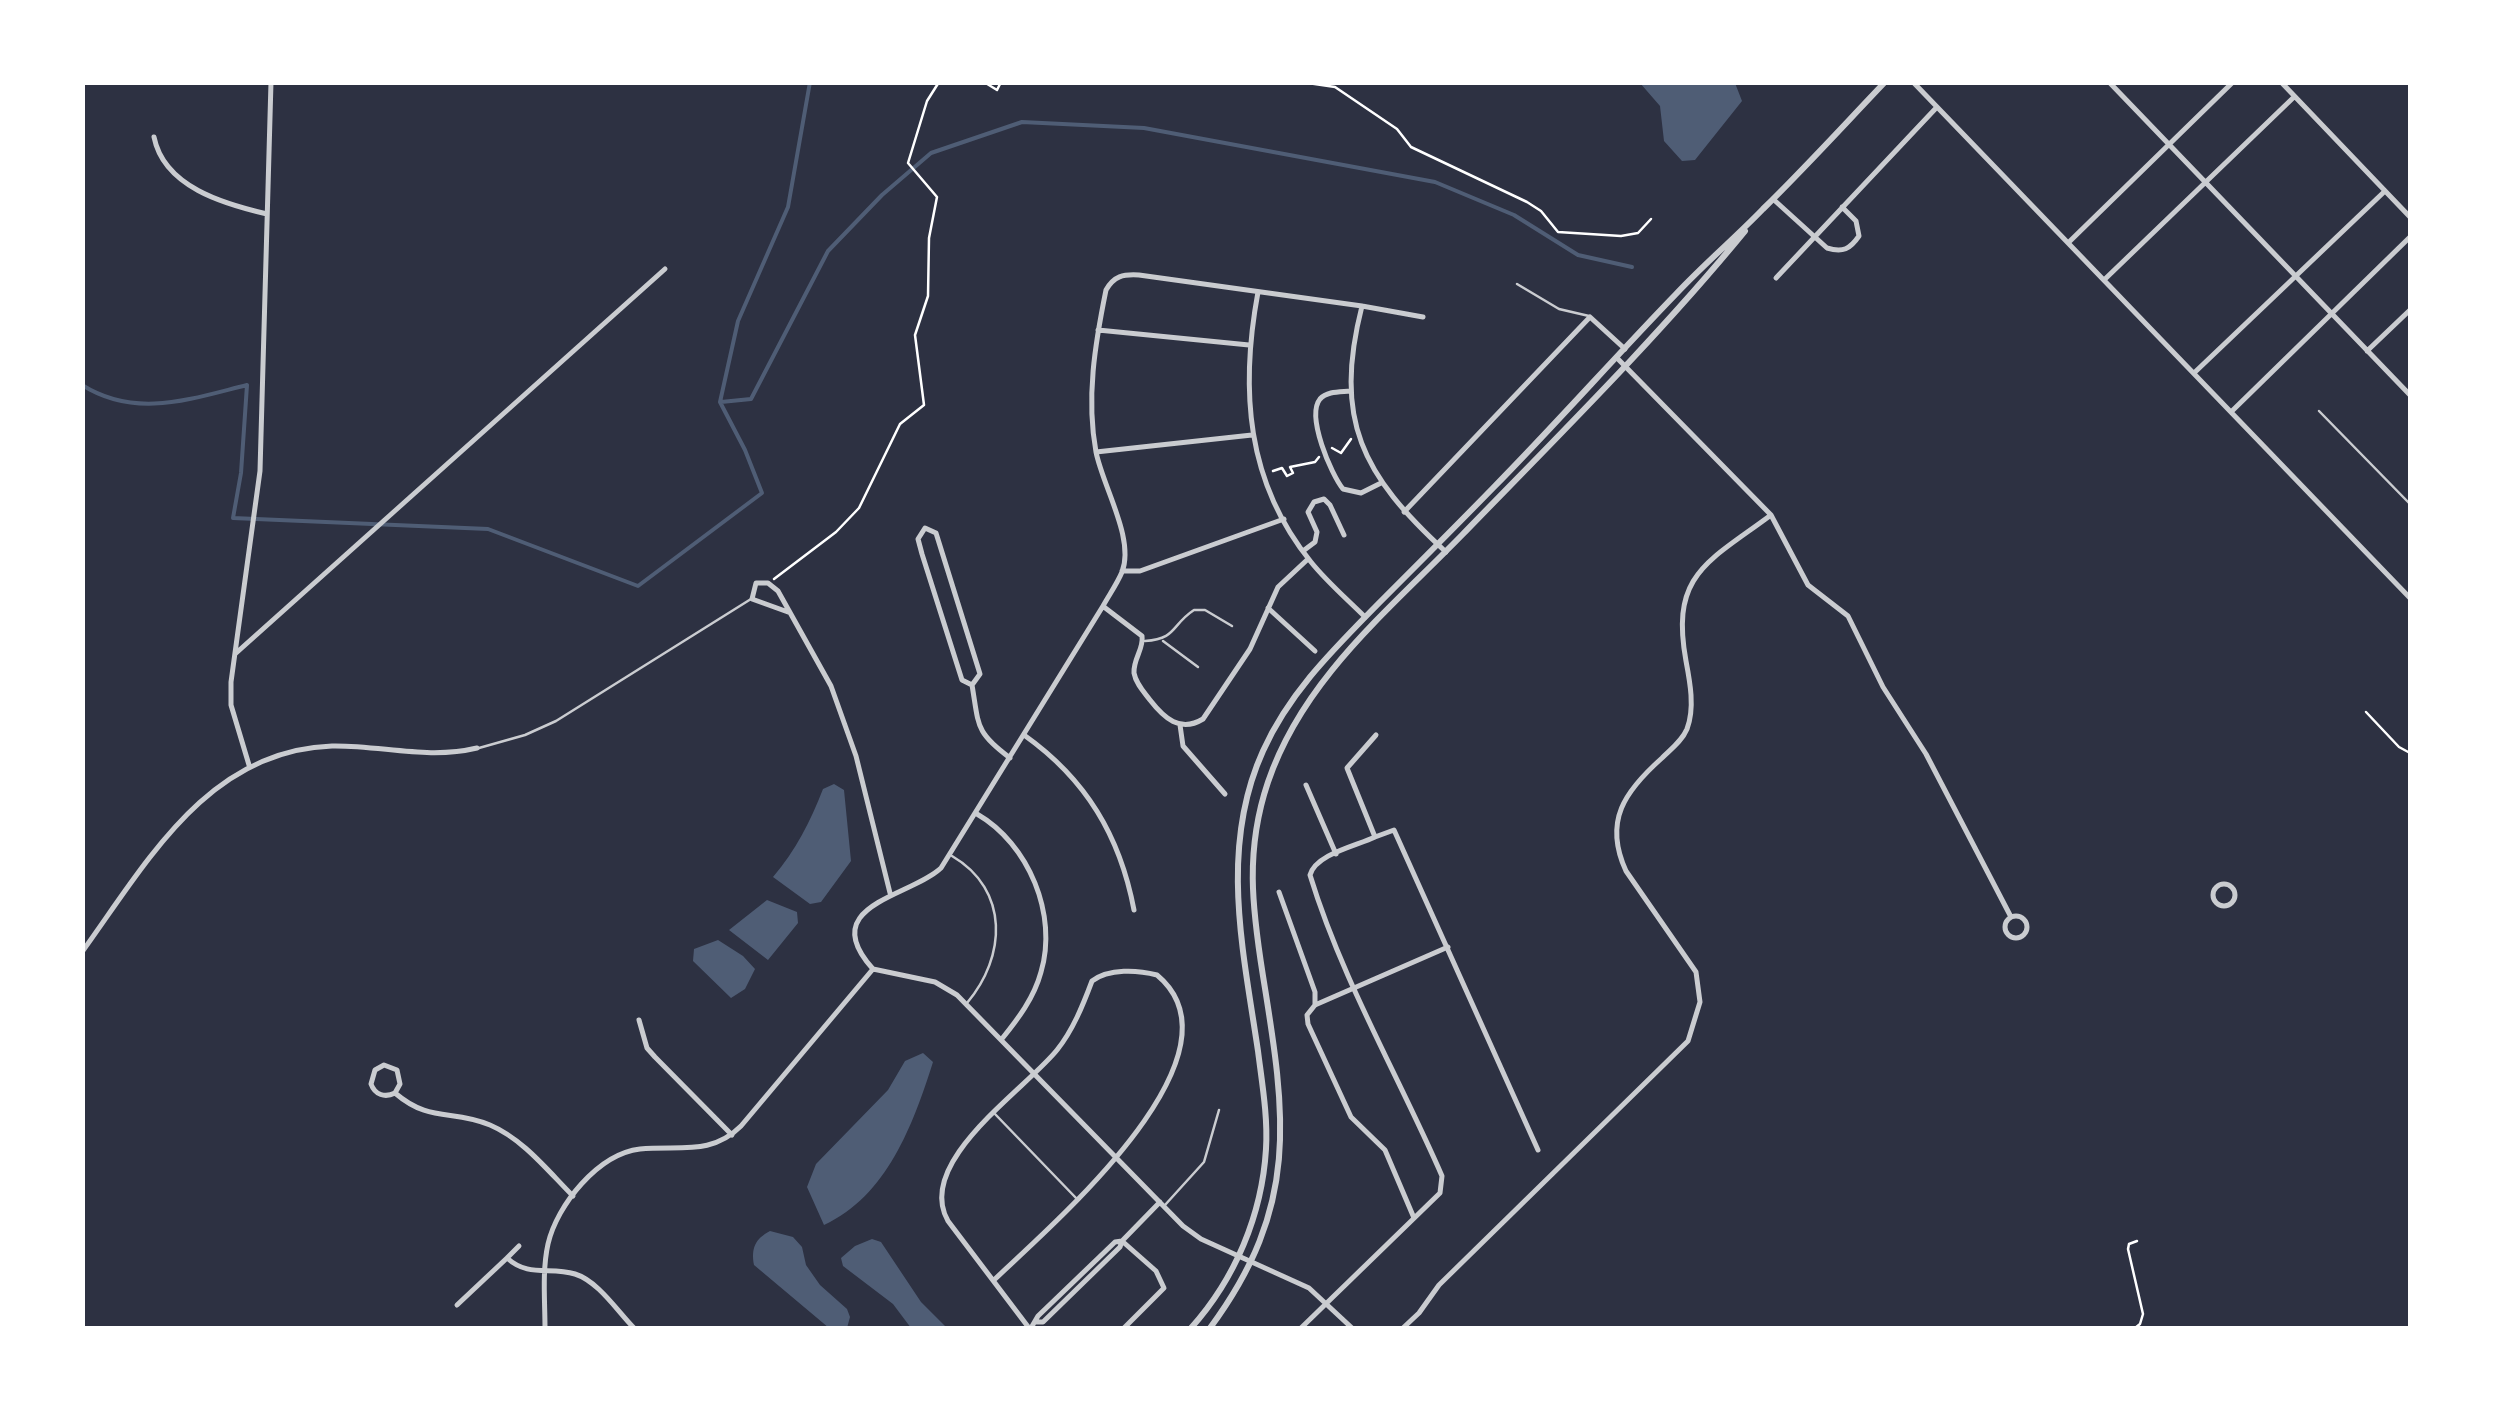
<!DOCTYPE html>
<style>
body{margin:0}
#map{position:relative;width:2493px;height:1411px;overflow:hidden;background:#2d3142;font-family:"Titillium Web",sans-serif}
canvas{display:block}
.frame{position:absolute;inset:0;border:85px solid #fff;pointer-events:none}
</style>
<div id="map">
<canvas width="2493" height="1411"></canvas>
<div class="frame"></div>
</div>
<script>
const g = document.querySelector('canvas').getContext('2d');
g.lineJoin = 'round';
function paint(path, color) {
  g.fillStyle = color;
  g.fill(path, 'evenodd');
}
function stroke(path, color, width, dash) {
  g.strokeStyle = color;
  g.lineWidth = width;
  g.lineCap = dash ? 'butt' : 'round';
  g.setLineDash(dash || []);
  g.stroke(path);
}
paint(new Path2D(`
 M1640,83h95l7,18 -47,59 -13,1 -18,-20 -4,-35z
 M834,784l10,6 7,71 -30,41 -11,2 -37,-27c23,-27 37,-55 50,-88z
 M767,900l30,12 1,11 -30,37 -39,-30z
 M718,940l25,16 12,13 -10,20 -14,9 -38,-37 1,-12z
 M923,1053l10,9c-20,63 -46,134 -109,163l-17,-38 9,-23 72,-74 17,-29z
 M770,1231l23,6 9,10 4,18 14,20 27,24 3,8 -3,11h-18l-75,-63c-3,-17 1,-26 16,-34z
 M872,1239l9,3 40,60 26,26h-36l-18,-24 -50,-38 -2,-8 14,-12z`), '#4f5d75');
stroke(new Path2D(`
 M82,385c54,34 108,14 165,0l-6,88 -8,45 255,11 150,57 124,-93 -17,-43 -25,-48 18,-81 50,-114 22,-125
 M721,402l30,-3 77,-148 54,-56 49,-42 91,-31 122,6 291,54 79,33 64,40 54,12`), '#4f5d75', 4);
stroke(new Path2D(`
 M984,82l13,8 4,-8
 M1301,82l34,5 62,42 14,18 116,55 14,9 17,21 63,4 17,-3 13,-14
 M1332,448l9,5 10,-14
 M1273,471l9,-3 5,8 6,-3 -3,-6 25,-5 4,-5
 M774,579l62,-47 23,-24 41,-84 24,-19 -9,-70 13,-39 1,-58 8,-41 -29,-34 19,-62 12,-19
 M2366,712l33,35 11,6
 M2135,1328l5,-4 3,-10 -15,-65 1,-5 8,-3`), '#fff', 2.5);
stroke(new Path2D(`
 M1517,284l42,25 30,7
 M2319,411l91,93
 M1145,641c32,-2 26,-16 49,-31h11l27,16
 M1163,641l35,26
 M479,748l46,-13 31,-14 195,-122
 M952,856c58,34 54,101 15,147
 M995,1114l81,84
 M1165,1205l39,-43 15,-52`), '#caccd0', 2.5);
stroke(new Path2D(`
 M1913,82l497,516
 M2109,82l301,313
 M2281,82l129,135
 M154,137c10,50 70,67 113,77
 M1773,199l54,49c16,5 23,1 32,-12l-3,-15 -14,-14
 M2068,243l165,-161
 M1776,278l161,-171
 M2104,280l190,-183
 M1258,292c-18,97 -12,190 53,270 16,20 36,37 54,55
 M1362,306c-29,114 0,169 84,246
 M1098,330l151,15
 M2367,351l43,-41
 M1617,358l154,157 37,70 40,31 35,71 43,67 85,163
 M2194,373l191,-182
 M1350,391c-10,1 -23,0 -30,8 -14,17 11,75 23,90l18,4 20,-10
 M2231,412l179,-175
 M1096,452l156,-17
 M1404,512l186,-195 35,32
 M1303,551l12,-9 2,-10 -9,-20 6,-10 10,-3 6,6 14,30
 M1122,571h18l144,-52
 M1104,607l38,29c2,13 -9,23 -8,37 2,11 10,19 16,27 14,18 30,33 53,19l47,-70 28,-62 30,-28
 M1268,608l47,43
 M788,612l-36,-13 4,-16h12l10,8 53,95 25,70 34,137
 M235,654l430,-385
 M972,685l-10,-5 -40,-126 -4,-15 7,-11 11,5 44,141 -8,11c7,41 3,47 38,73
 M1180,725l3,21 42,48
 M1024,735c62,44 96,101 110,175
 M249,765l-18,-60v-23l29,-211 11,-389
 M1306,785l30,69
 M977,814c52,30 81,101 64,158 -7,26 -23,47 -40,68
 M1375,837l19,-7 144,320
 M2213 895a11 11 0 1 1 22 0a11 11 0 1 1-22 0Z
 M1279,892l36,100v13
 M2005 927a11 11 0 1 1 22 0a11 11 0 1 1-22 0Z
 M82,952c65,-90 126,-202 250,-206 49,-1 95,14 145,2
 M873,969l62,13 22,13 226,231 18,13 108,49 43,40
 M1315,1005l-8,10 1,9 43,93 34,33 29,68
 M1315,1005l133,-58
 M639,1020l8,28 8,9 77,78
 M395,1093l5,-9 -3,-14 -13,-5 -9,5 -4,14c4,11 14,14 24,9 35,30 57,16 95,32 33,14 58,46 83,71
 M507,1258l12,-12
 M994,1280c54,-52 259,-225 163,-305 -19,-5 -48,-7 -65,6 -9,24 -19,49 -35,69 -31,39 -143,112 -109,171l81,107
 M457,1305l50,-47c22,20 43,8 68,16 23,7 43,38 59,54
 M1036,1322h7l77,-75 2,-6 34,30 8,17 -40,40
 M545,1328c0,-27 -3,-57 3,-84 9,-39 50,-90 92,-95 39,-4 71,7 101,-23l132,-157c-58,-64 37,-72 68,-101l162,-262c6,-11 14,-22 19,-34 13,-33 -19,-85 -26,-120 -10,-54 -1,-108 10,-162 8,-14 17,-16 33,-15l223,31 61,11
 M1031,1328l7,-12 77,-74 7,-1 38,-39
 M1301,1328l139,-135 2,-17c-43,-99 -100,-196 -132,-301 6,-21 46,-29 65,-38l-28,-69 29,-33
 M1403,1328l16,-15 20,-28 249,-244 12,-39 -4,-30 -70,-101c-23,-50 -1,-80 36,-113 9,-9 20,-17 25,-29 8,-21 3,-47 -1,-68 -16,-87 22,-99 85,-146`), '#caccd0', 5);
stroke(new Path2D(`
 M1191,1328c44,-49 71,-113 75,-179 2,-32 -4,-66 -8,-98 -15,-101 -39,-203 5,-300 27,-60 72,-103 117,-149 38,-38 76,-76 113,-114 62,-63 121,-130 183,-194 28,-30 59,-56 87,-85 42,-41 81,-84 122,-127
 M1210,1328c90,-122 76,-211 53,-352 -11,-69 -18,-126 5,-194 35,-103 120,-171 194,-247 96,-99 195,-197 283,-304`), '#caccd0', 6);
</script>
